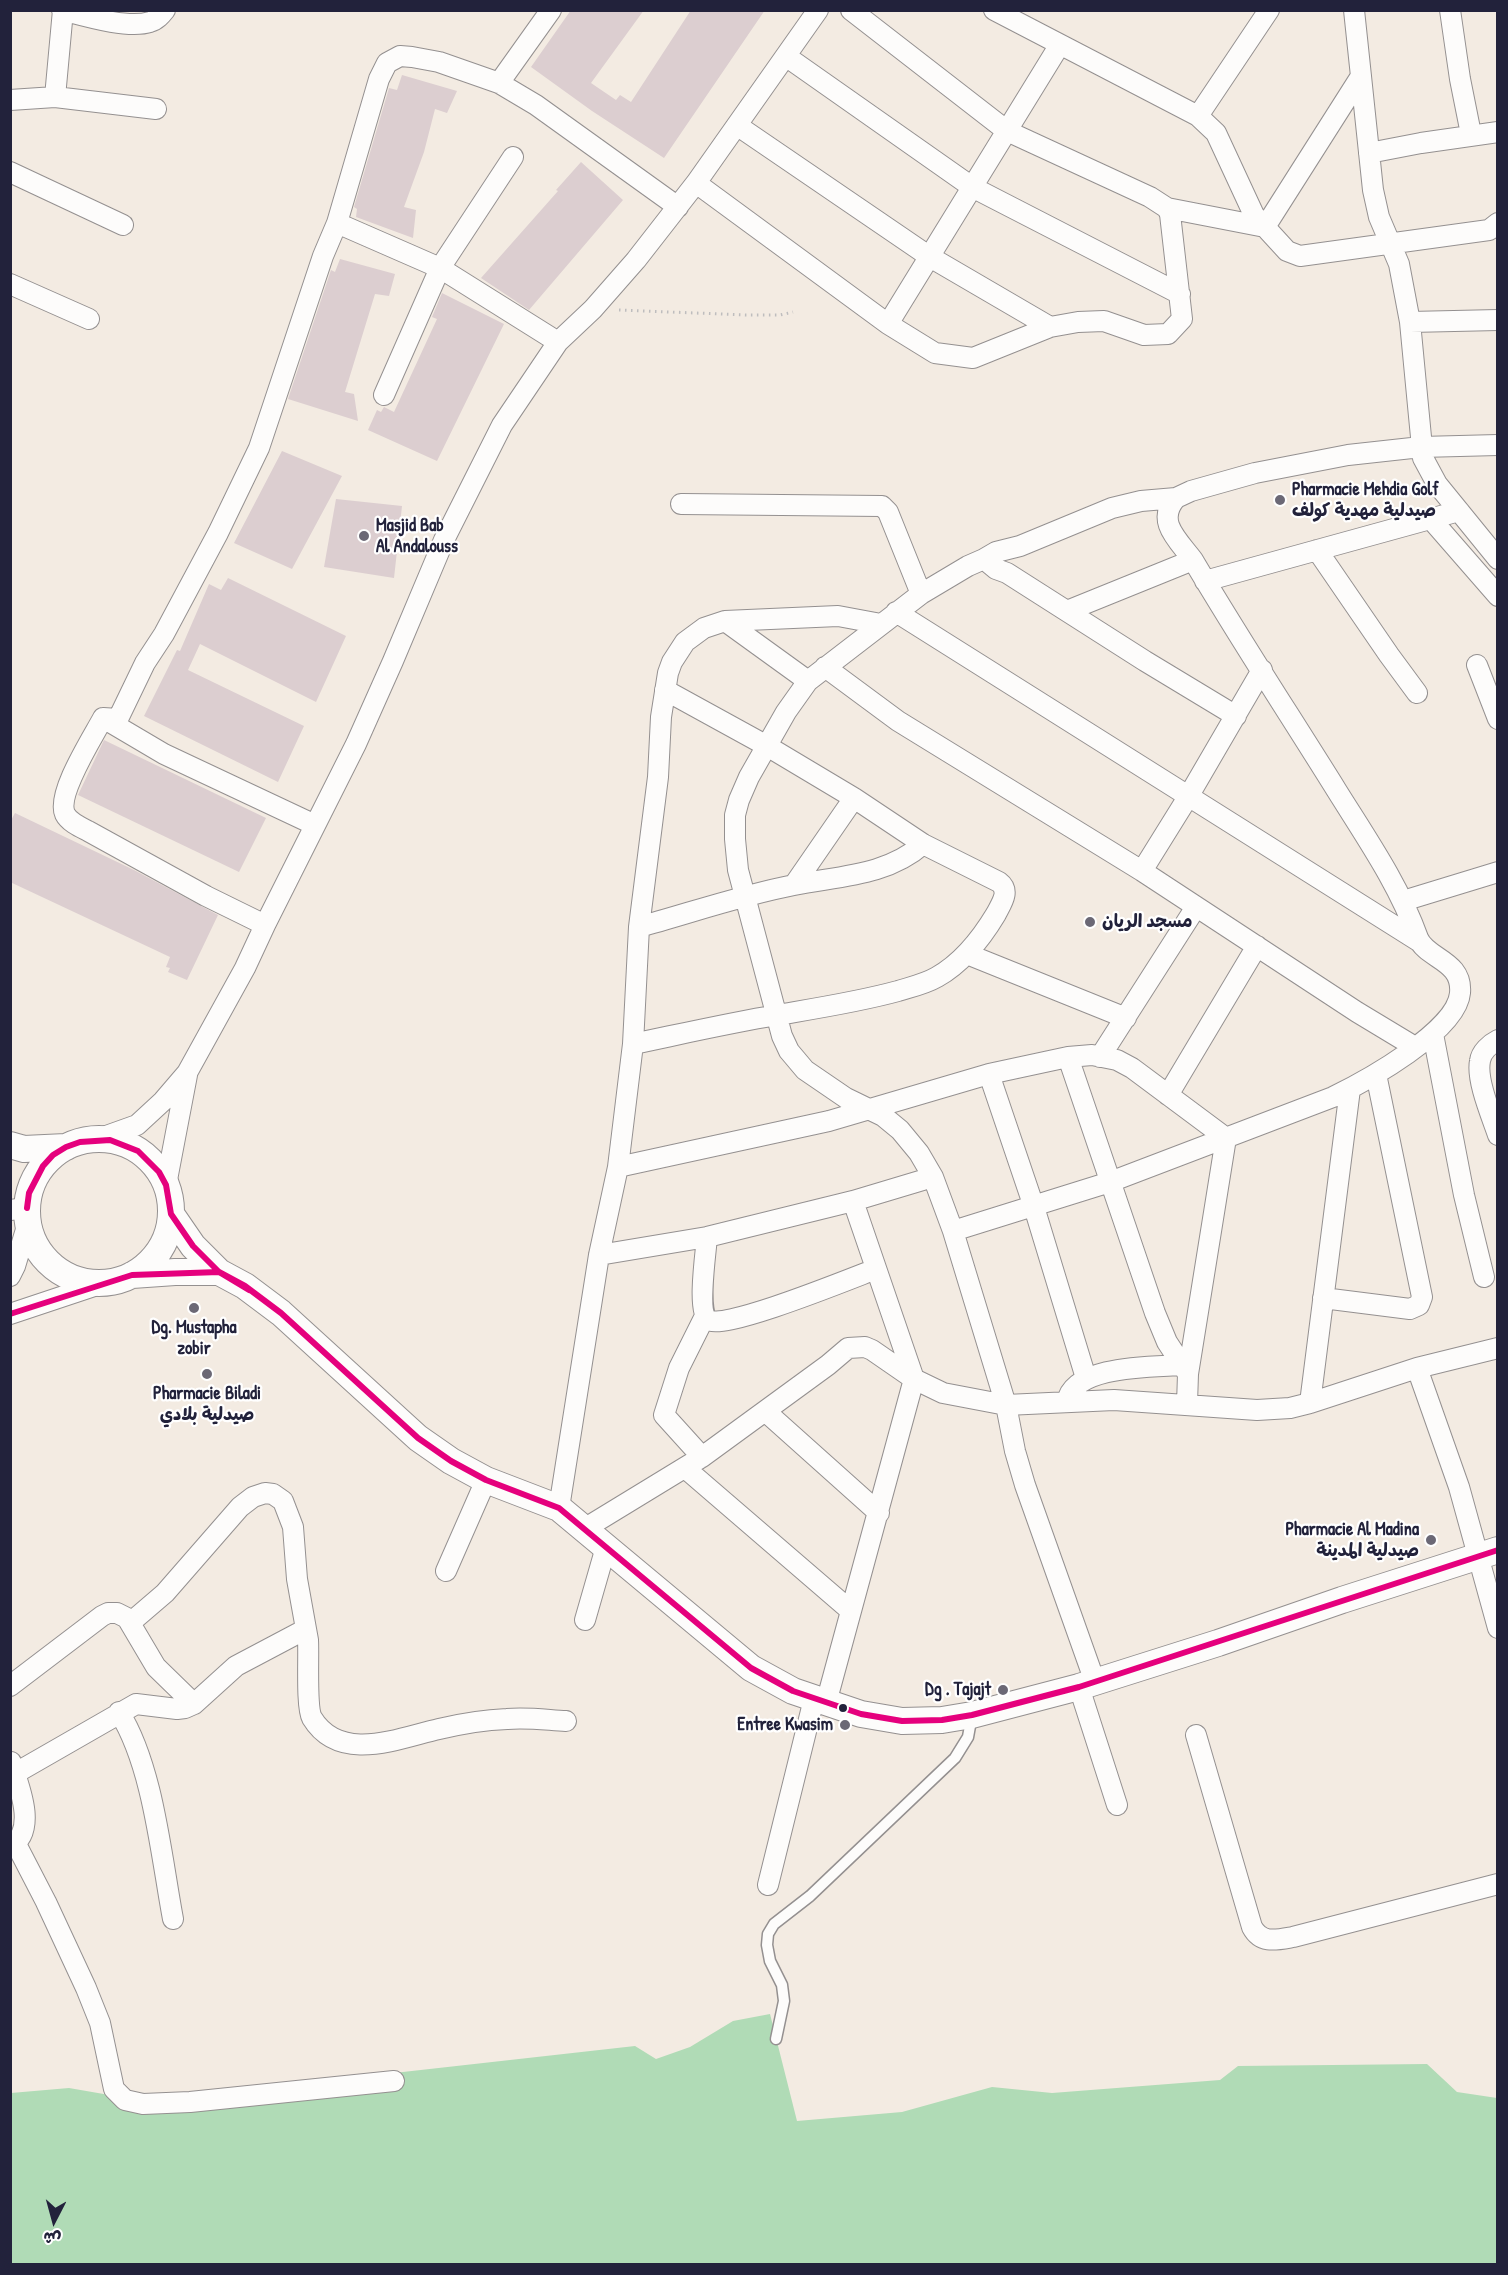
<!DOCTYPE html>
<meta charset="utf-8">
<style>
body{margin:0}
#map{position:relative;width:1508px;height:2275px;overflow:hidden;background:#f3ebe2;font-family:"Patrick Hand","Playpen Sans Arabic",sans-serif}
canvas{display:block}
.frame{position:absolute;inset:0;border:12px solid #22223b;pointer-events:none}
.north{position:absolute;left:24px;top:2191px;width:60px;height:60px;-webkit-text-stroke:4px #fff;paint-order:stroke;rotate:186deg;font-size:16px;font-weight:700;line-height:24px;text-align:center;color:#22223b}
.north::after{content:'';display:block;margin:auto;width:21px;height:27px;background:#22223b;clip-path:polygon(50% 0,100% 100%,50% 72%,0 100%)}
</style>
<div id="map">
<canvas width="1508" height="2275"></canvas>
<div class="frame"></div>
<div class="north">ش</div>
</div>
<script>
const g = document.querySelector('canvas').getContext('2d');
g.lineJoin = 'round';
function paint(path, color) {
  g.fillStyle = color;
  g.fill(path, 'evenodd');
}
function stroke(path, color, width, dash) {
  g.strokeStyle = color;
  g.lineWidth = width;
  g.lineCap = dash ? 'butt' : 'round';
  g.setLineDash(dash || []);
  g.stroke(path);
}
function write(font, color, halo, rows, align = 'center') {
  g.font = font + ' "Patrick Hand","Playpen Sans Arabic",sans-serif';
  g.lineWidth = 4.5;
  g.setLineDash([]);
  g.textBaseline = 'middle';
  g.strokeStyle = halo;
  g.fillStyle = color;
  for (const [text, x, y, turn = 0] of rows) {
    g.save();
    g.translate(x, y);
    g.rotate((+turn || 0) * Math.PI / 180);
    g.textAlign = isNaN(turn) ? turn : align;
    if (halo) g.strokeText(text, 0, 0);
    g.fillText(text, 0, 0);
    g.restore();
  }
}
paint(new Path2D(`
 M770,2014l27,107 105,-9 90,-25 60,6 168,-13 18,-14 189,-2 30,28 40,6v166h-1486v-171l58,-5 75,13 491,-55 21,13 34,-12 43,-26z`), '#b0dbb6');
paint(new Path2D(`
 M571,10h73l-53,73 25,17 4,-5 11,7 60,-92h74l-101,148 -72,-47 -61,-44z
 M402,75l55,16 -10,22 -12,-4 -11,43 -20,55 12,3 -3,28 -57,-21 1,-8 -3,-2 35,-119 8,2z
 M581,162l42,38 -94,110 -48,-32 77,-87 -2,-1z
 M340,259l55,15 -6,22 -14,-2 -30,98 9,2 4,27 -70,-22 43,-129 4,2z
 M442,293l62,31 -67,137 -69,-31 9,-20 4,2 3,-5 10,5 43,-93 -5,-2z
 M282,451l60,25 -50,93 -58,-26z
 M336,499l66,7 -8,72 -70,-11z
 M228,578l118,58 -30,66 -116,-58 -12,26 116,56 -26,56 -134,-66 33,-66 3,1 29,-67 12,6z
 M104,740l162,78 -27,54 -161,-77z
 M15,813l119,57 84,45 -31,65 -19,-8 2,-4 -4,-1 4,-10 -160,-75v-60z`), '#dcced0');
const service = new Path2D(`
 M776,2039l8,-38 -2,-16 -12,-24 -3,-16 1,-11 6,-10 36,-28 145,-138 13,-21 4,-22`);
const minor = new Path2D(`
 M62,10c23,6 66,19 88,12 7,-2 11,-7 15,-12
 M994,10l204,106 18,17 38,82 33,36 13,5 189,-26 9,-7
 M1354,10l19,180 6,27 20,47 11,58 13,136 14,26 61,75
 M1450,10l10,69 11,55
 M787,57l185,130 208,107
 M499,83l52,-73
 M55,97l8,-87
 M10,100l45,-3 101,12
 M1198,116l71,-106
 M738,126l192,131 120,70
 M1369,153l52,-10 77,-11
 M10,172l113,53
 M696,183l192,141 47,29 38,5 77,-31 28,-5 26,-1 40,14 24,-1 14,-15 -12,-105 -3,-6 -17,-11 -143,-66 -156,-121
 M1167,208l98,19 96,-151
 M337,223l103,45 118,74
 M10,284l79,35
 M1410,322l88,-2
 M888,324l171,-278
 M384,395l56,-127 73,-111
 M681,504l201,2 6,6 33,82
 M1430,518l68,78
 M1317,550l72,105 28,38
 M984,559l12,10 11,4 138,88 91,55
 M1205,581l254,-70
 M1067,611l126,-51
 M896,612l524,330
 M725,621l113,-5 43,8
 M1477,665l21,54
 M825,667l73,54 244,150 215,141 58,35
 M103,718l15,1 27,-56 19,-29 54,-101 41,-85 64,-192 14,-33 42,-144 8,-16 13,-7 12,1 27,5 60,21 37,22 142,102
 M103,718c-10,19 -47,76 -38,96 4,8 15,13 23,17l118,65 59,29
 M103,718l61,36 151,71
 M1142,871l46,-74 74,-127
 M794,885l60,-87
 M1403,901l95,-29
 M639,927c51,-14 103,-32 155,-42 44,-9 93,-9 129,-41
 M967,954l159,64
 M1433,1034l31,161 20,82
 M1498,1040c-8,4 -17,12 -18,21 -4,19 12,56 18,74
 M633,1044c48,-10 96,-21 144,-29 41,-7 81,-13 121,-24 13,-4 27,-7 39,-14 25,-14 44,-38 59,-63 5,-10 15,-23 3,-32l-76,-38 -69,-46 -87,-52 -102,-56
 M1068,1057l87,256 12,29 21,32
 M1100,1057l96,-150
 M989,1074l45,133 52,171
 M1168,1095l89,-149
 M95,1140l42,-15 26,-24 24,-28 58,-105 20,-43 91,-181 37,-83 51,-121 58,-115 56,-83 35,-33 43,-49 60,-77 122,-173
 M618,1167l211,-46 160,-47 79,-17 24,-2 25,5 15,8 94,70 -38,236 -1,30
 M166,1185l21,-110
 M10,1210l17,-2
 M953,1231l157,-49 223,-85c33,-16 124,-66 127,-104 3,-33 -34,-34 -42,-55 -19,-53 -51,-99 -81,-147 -48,-77 -98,-153 -144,-231 -15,-20 -38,-39 -17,-62
 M707,1237c-1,14 -10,74 1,83 15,11 144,-42 168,-51
 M599,1255l108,-18 146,-36 80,-24
 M10,1276l5,-10 13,-43
 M1323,1298l87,11 9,-4 3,-8 -46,-223
 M10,1314l93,-31
 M1417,1368l42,119 39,141
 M1067,1402c6,-37 85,-35 114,-37
 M1310,1403l40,-314
 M765,1411l114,102
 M702,1457l-38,-42 15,-47 26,-52
 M685,1468l166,143
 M559,1508l40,-253 19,-88 15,-123 6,-117 19,-150 3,-60 7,-44 4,-11 13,-20 19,-14 21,-7 83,60
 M584,1529l118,-72 126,-92 20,-17 17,-1 7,3 42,29 29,14 63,12 108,-5 143,10 33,-2 20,-5 107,-35 81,-20
 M446,1571l40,-91
 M585,1620l21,-73
 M306,1629l2,11c1,16 -2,67 4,78 28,46 87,20 127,11 21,-5 45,-9 68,-10 19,-2 40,1 59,2
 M1095,1682l-70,-197 -10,-34 -9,-46 -53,-174 -20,-54 -14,-24 -19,-23 -17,-14 -37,-18 -41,-28 -16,-19 -7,-15 -44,-166 -3,-31v-24l4,-15 10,-23 37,-65 22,-31 113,-87 47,-28 16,-7 12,-7 24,-6 92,-38 29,-7 35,-3 15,-7 64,-18 93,-18 73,-8 77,-2
 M10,1686l92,-70 6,-3h9l10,5 29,49 38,37
 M1079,1687l38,118
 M826,1703l88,-324 -61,-178
 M119,1712c34,54 42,143 54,207
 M1196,1735l56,192c9,17 24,13 41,10l205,-53
 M14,1774l122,-70 41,5 8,-1 9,-4 42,-38 70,-37 -9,-50 -4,-52 -10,-26 -10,-7 -8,-1 -12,4 -13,10 -75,86 -35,30
 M16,1844l30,58 40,86 14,35 14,66 11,11 18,4 47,-2 204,-21
 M10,1847c28,-16 9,-61 1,-85
 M768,1885l46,-186`);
const tertiary = new Path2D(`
 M27 1211a72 72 0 1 1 144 0a72 72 0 1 1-144 0Z
 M10,1145l14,4 42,-2
 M171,1214l22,32 26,26 26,14 36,27 137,125 33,23 35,19 73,28 192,160 42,23 68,23 41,7 40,-1 30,-5 107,-28 139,-44 124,-43 156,-50
 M132,1275l43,-3h44`);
stroke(service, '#949090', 13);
stroke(minor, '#949090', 22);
stroke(tertiary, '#949090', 28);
stroke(new Path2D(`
 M619,310l127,5h34l13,-3`), '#bebdbe', 3, [1.5, 4.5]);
stroke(service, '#fdfcfb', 10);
stroke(minor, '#fdfcfb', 20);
stroke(tertiary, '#fdfcfb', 26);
stroke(new Path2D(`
 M27,1208l2,-15 14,-27 10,-11 13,-8 14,-5 30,-2 28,11 21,21 7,13 5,29 22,32 26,26 26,14 36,27 137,125 33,23 35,19 73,28 192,160 42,23 68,23 41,7 40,-1 30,-5 107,-28 419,-137
 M10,1314l122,-39 87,-3 30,18`), '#e5007d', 6);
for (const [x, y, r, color] of [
 [1280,500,6,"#6b6875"],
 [364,536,6,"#6b6875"],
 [1090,922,6,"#6b6875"],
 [194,1308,6,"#6b6875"],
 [207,1374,6,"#6b6875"],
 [1431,1540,6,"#6b6875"],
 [1003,1690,6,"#6b6875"],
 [843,1708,5,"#22223b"],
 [845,1725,6,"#6b6875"]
]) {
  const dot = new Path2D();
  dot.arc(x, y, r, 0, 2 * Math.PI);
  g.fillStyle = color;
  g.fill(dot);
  stroke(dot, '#fff', 2);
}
write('bold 18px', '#22223b', '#fff', [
 ["Pharmacie Mehdia Golf",1292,490],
 ["صيدلية مهدية كولف",1292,511],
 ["Masjid Bab",376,526],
 ["Al Andalouss",376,547],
 ["مسجد الريان",1102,922],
 ["Dg. Mustapha",194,1328,"center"],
 ["zobir",194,1349,"center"],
 ["Pharmacie Biladi",207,1394,"center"],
 ["صيدلية بلادي",207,1415,"center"],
 ["Pharmacie Al Madina",1419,1530,"right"],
 ["صيدلية المدينة",1419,1551,"right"],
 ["Dg . Tajajt",991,1690,"right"],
 ["Entree Kwasim",833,1725,"right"]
], 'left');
</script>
